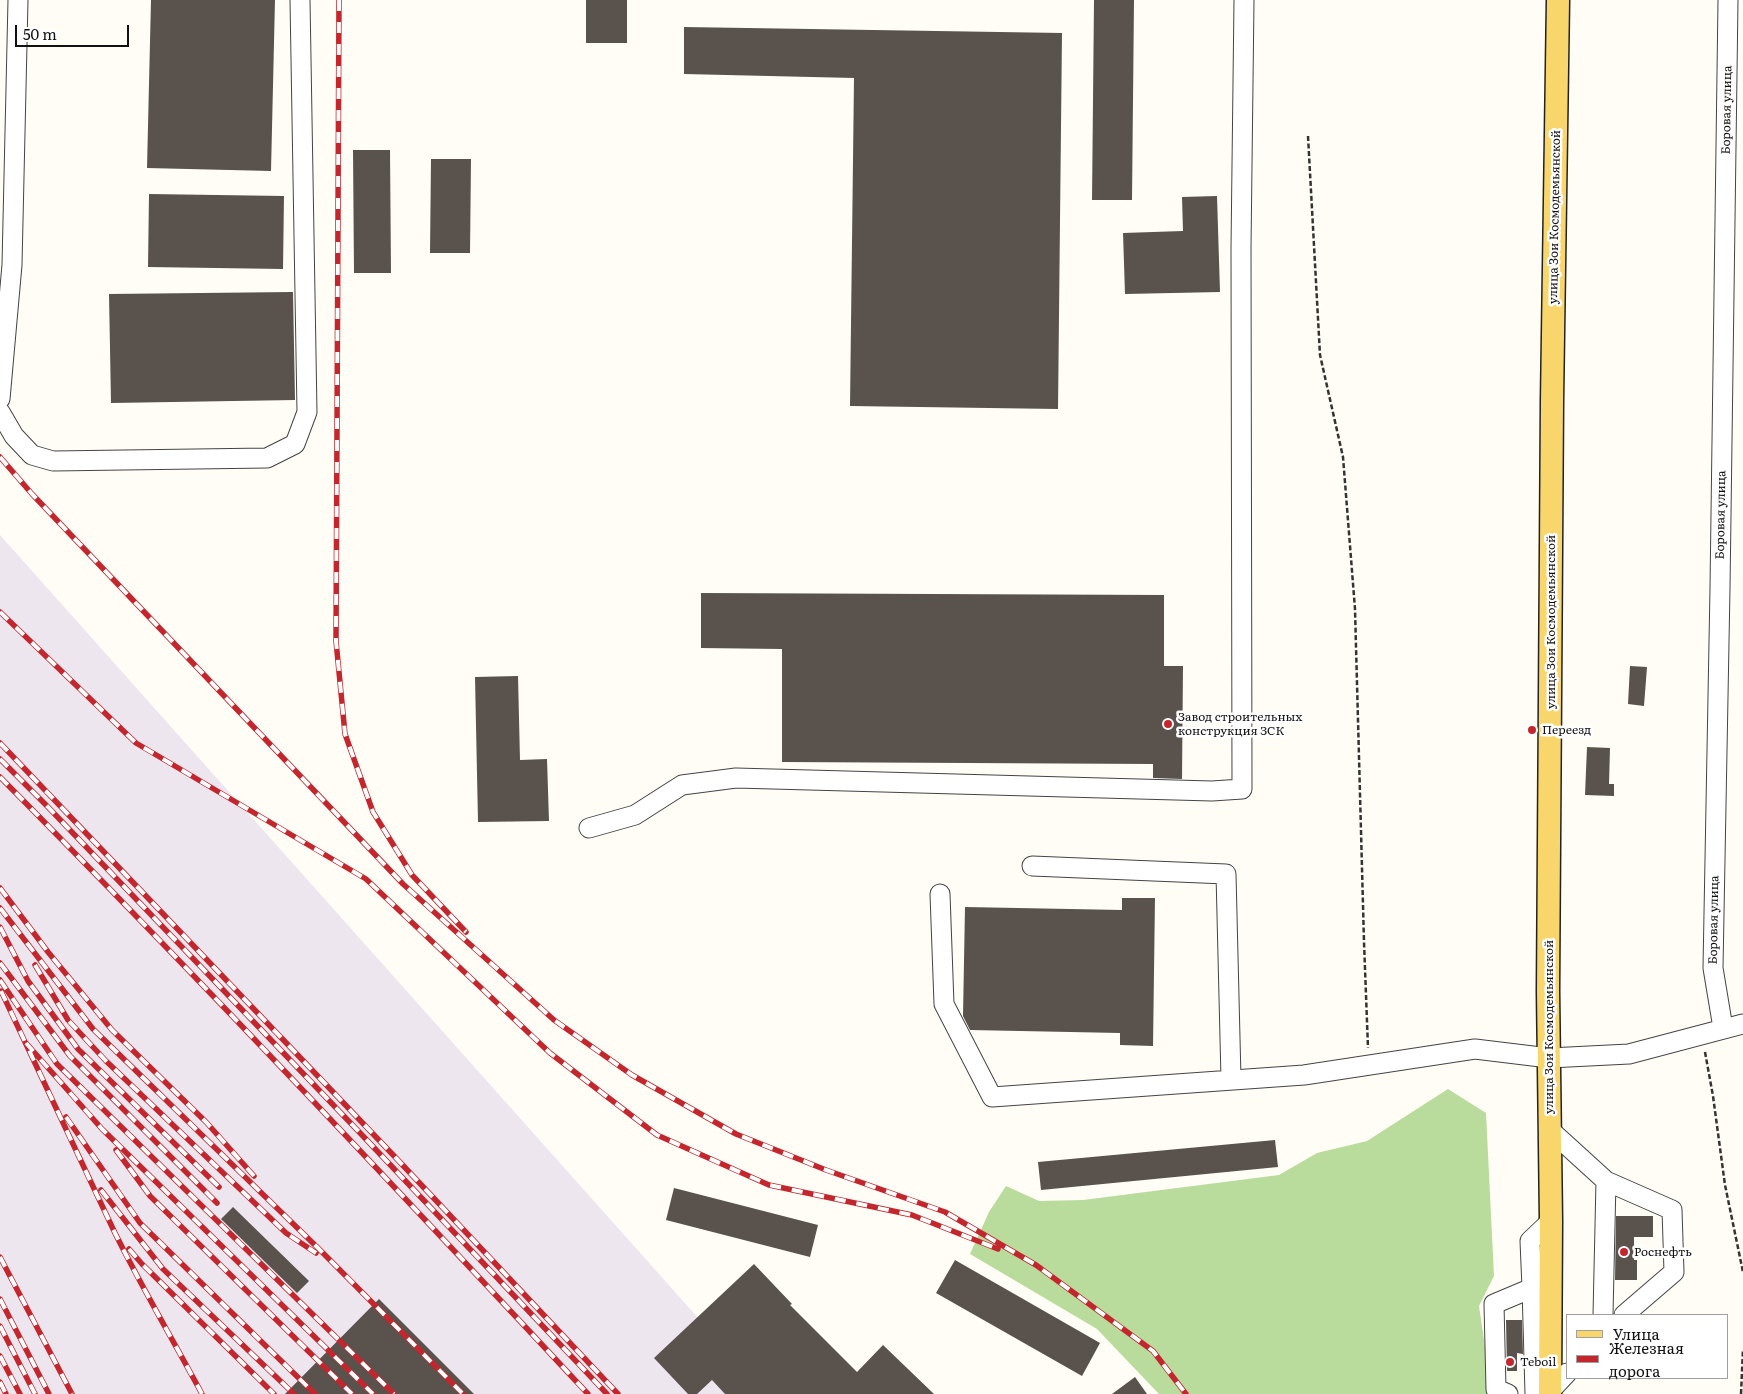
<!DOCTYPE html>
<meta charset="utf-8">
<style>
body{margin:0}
#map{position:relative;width:1743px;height:1394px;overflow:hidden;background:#fffdf5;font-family:Literata,serif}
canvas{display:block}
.legend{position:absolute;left:1566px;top:1314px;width:162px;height:65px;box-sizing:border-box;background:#fff;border:1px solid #a0a0a0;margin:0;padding:6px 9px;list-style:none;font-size:15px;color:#111}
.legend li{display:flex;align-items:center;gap:10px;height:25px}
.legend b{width:25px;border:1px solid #a0a0a0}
.scale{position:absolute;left:15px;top:25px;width:114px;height:22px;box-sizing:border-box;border:2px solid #111;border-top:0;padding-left:6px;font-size:15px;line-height:18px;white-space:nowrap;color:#111;-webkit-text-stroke:4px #fff;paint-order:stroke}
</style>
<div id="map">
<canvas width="1743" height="1394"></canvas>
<ul class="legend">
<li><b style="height:6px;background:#f9d66b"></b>Улица</li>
<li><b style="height:6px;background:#c4262e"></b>Железная дорога</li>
</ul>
<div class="scale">50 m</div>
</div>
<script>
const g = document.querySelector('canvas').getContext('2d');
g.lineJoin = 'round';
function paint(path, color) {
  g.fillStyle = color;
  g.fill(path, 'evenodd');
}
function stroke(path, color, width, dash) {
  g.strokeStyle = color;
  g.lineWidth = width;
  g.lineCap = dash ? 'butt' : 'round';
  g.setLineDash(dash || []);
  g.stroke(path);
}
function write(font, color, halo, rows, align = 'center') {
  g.font = font + ' Literata,serif';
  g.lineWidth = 5;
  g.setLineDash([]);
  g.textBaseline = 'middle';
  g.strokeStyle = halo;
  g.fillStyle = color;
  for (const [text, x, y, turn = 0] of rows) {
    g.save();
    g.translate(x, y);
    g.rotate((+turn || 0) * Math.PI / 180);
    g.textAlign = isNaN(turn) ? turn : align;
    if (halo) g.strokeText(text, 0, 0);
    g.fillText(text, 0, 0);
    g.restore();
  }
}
paint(new Path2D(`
 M0,535l766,859h-766z`), '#eee6ef');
paint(new Path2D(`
 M1448,1089l38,24 8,163 -15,30 13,88h-333l-62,-65 -127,-75 19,-42 17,-26 33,15 44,-1 196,-25 38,-22 50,-12z`), '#b9dc9c');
paint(new Path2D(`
 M151,0h124l-4,171 -124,-3z
 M586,0h41v43h-41z
 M1094,0h40l-2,200h-40z
 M684,27l378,6 -4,376 -208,-3 4,-328 -170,-4z
 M353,150h37l1,123h-37z
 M431,159h40l-1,94h-40z
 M149,194l135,2 -1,73 -135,-2z
 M1217,196l3,96 -95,2 -2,-61 60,-2 -1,-34z
 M293,292l2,108 -184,3 -2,-109z
 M701,593l463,2v71h19l-1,113 -29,-1v-14l-371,-2v-113l-81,-1z
 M1630,666l17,1 -3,39 -16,-2z
 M518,676l2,84 27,-1 2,62 -71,1 -3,-145z
 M1587,747l23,1 -1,36h5v12l-29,-1z
 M1122,898h33l-2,148 -33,-1v-12l-150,-3 -7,-14 2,-109 157,3z
 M1275,1140l3,27 -237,23 -3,-28z
 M674,1188l144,37 -8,32 -144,-37z
 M233,1207l76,74 -12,12 -76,-74z
 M1616,1216h37v21h-19v23h3v20h-22z
 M955,1260l145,83 -18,33 -146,-83z
 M754,1264l38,40 -2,1 67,67 26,-27 51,49h-209l-13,-14 -15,14h-9l-34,-36z
 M379,1299l95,95h-189z
 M1506,1320h16l1,34 -6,-1v18h-10z
 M1135,1377l12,17h-35z`), '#5a524d');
const minor = new Path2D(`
 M0,399l12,-134 6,-265
 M0,412l14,24 18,19 21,6 214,-3 28,-14 12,-32 -7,-412
 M589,828l46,-13 47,-30 54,-7 476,13 30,-2 -1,-541 3,-248
 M1032,866l194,8 5,205
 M940,894l4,110 48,93 312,-22 171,-26 74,9 80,-4 114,-30
 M1723,1028l-10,-60 7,-380 8,-588
 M1550,1130l56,51 -3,134
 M1606,1181l66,29 2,62 -50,43
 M1532,1288l3,106
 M1551,1390l16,-17
 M1508,1394l-12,-5 -2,-85 38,-16 -2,-47 21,-20`);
const major = new Path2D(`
 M1550,1394l1,-173 -3,-230 4,-590 6,-401`);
stroke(minor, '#444', 21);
stroke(major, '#222', 25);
stroke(new Path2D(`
 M1308,136l12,219 23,102 12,152 9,333 4,106
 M1705,1052l8,44 12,89 18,87
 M1741,1394l2,-45`), '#333', 2.5, [5, 2.5]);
stroke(minor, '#fff', 19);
stroke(major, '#f9d66b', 22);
const rail = new Path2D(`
 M339,0l-3,641 9,93 28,78 39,63 54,57
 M0,457l32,37 371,390 151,136 78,55 104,59 90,36 119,42 91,53 117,86 33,43
 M0,612l136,131 230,136 184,174 107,82 112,50 143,30 86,34
 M0,743l396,415 222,236
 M0,759l46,46 316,330 245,259
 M0,777c200,202 394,409 588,617
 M0,888l48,64 64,78 94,92 48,54
 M0,908l93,121 225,219 145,146
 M0,927l28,54 50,68 141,138
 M0,963l70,93 147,147
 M35,965l33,55 38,41 180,172 30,20
 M0,980l57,84 337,330
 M1,991c38,80 75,160 113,240 27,55 59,109 88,163
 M26,1043l76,86 271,265
 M66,1117l74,106 175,171
 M116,1150l34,46 202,198
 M101,1190l62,79 131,125
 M129,1249l13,15 132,130
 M0,1257l72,137
 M0,1299l49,95
 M0,1326l35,68
 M0,1356l20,38
 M0,1382l6,12`);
stroke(rail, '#c4262e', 5.5);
stroke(rail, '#fff', 4, [11]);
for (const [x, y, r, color] of [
 [1168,724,5,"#c4262e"],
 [1532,730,5,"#c4262e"],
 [1624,1252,5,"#c4262e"],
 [1510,1362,5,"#c4262e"]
]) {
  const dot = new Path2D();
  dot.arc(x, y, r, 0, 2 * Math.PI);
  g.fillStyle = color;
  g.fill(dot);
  stroke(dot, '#fff', 2);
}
write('12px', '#111', '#fff', [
 ["Боровая улица",1727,110,-89],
 ["улица Зои Космодемьянской",1555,217,-89],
 ["Боровая улица",1721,515,-89],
 ["улица Зои Космодемьянской",1551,622,-90],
 ["Боровая улица",1714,920,-89],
 ["улица Зои Космодемьянской",1549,1027,-90]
]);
write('12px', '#111', '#fff', [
 ["Завод строительных",1178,717],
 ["конструкция ЗСК",1178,731],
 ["Переезд",1542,730],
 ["Роснефть",1634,1252],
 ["Teboil",1520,1362]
], 'left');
</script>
